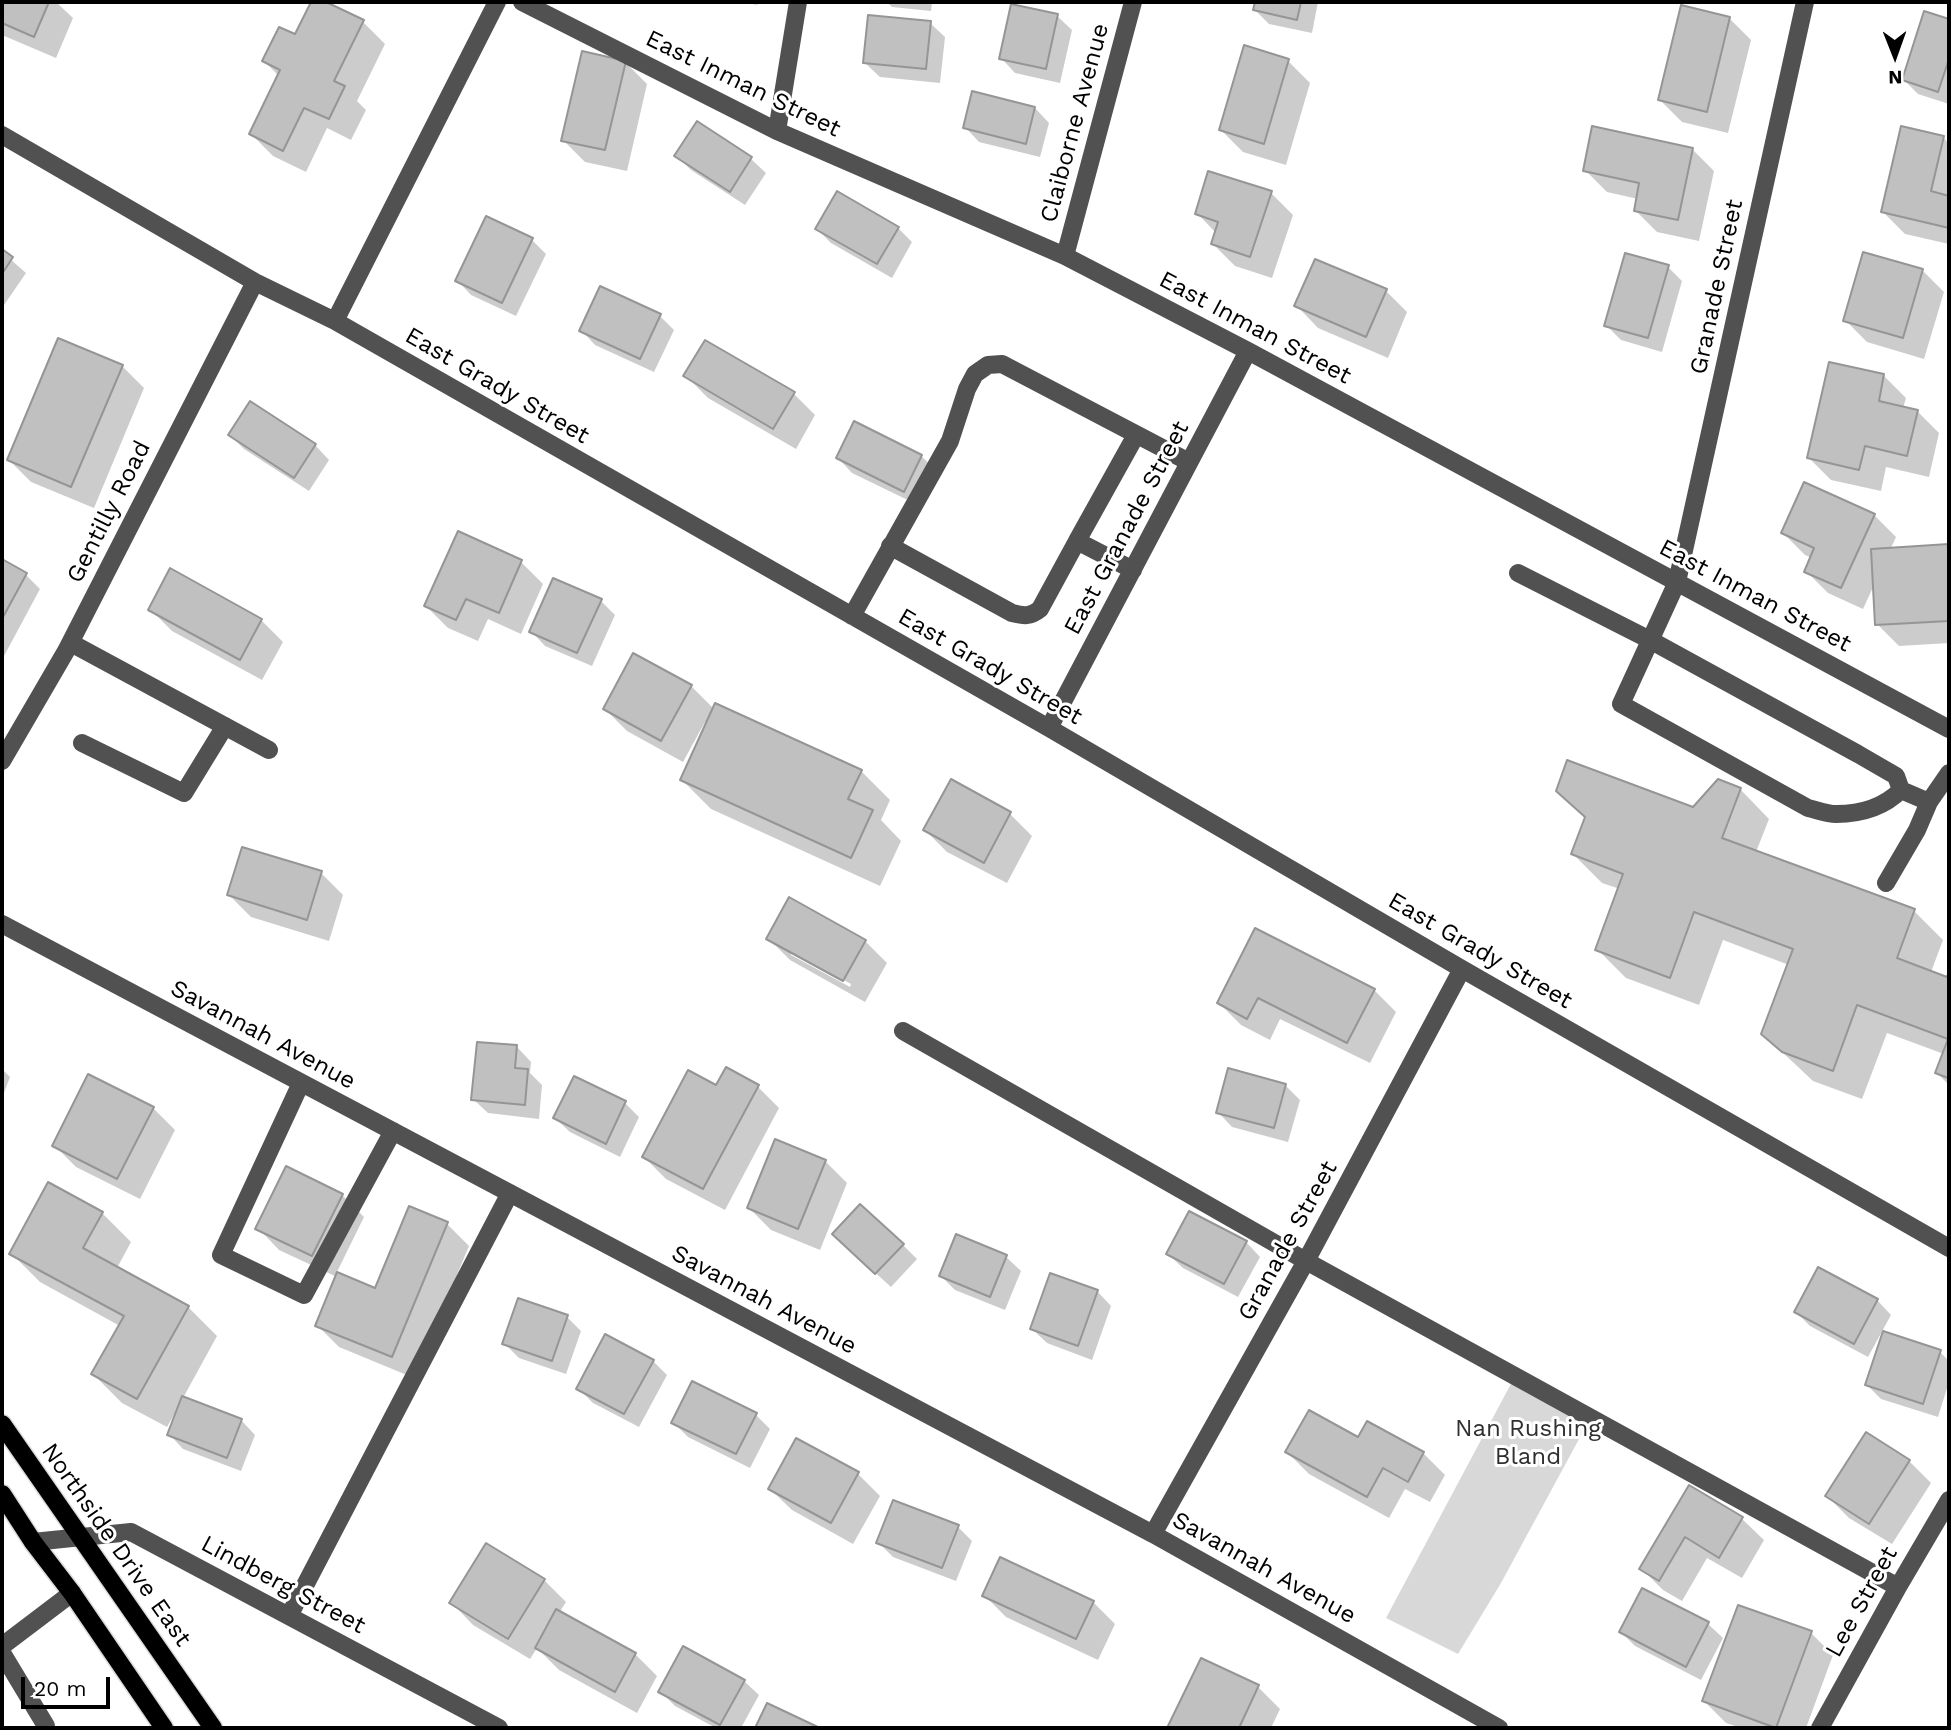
<!DOCTYPE html>
<style>
body{margin:0}
#map{position:relative;width:1951px;height:1730px;overflow:hidden;background:#fff;font-family:"Work Sans",sans-serif}
canvas{display:block}
.frame{position:absolute;inset:0;border:4px solid #000;pointer-events:none}
.north{position:absolute;left:1860px;top:21px;width:70px;height:70px;-webkit-text-stroke:5px #fff;paint-order:stroke;rotate:179deg;font-size:19px;font-weight:700;line-height:28px;text-align:center;color:#000}
.north::after{content:'';display:block;margin:auto;width:24px;height:32px;background:#000;clip-path:polygon(50% 0,100% 100%,50% 72%,0 100%)}
.scale{position:absolute;left:21px;top:1677px;width:89px;height:32px;box-sizing:border-box;border:4px solid #000;border-top:0;padding-left:9px;font-size:21px;line-height:24px;white-space:nowrap;color:#000;-webkit-text-stroke:5px #fff;paint-order:stroke}
</style>
<div id="map">
<canvas width="1951" height="1730"></canvas>
<div class="frame"></div>
<div class="north">N</div>
<div class="scale">20 m</div>
</div>
<script>
const g = document.querySelector('canvas').getContext('2d');
g.lineJoin = 'round';
function paint(path, color) {
  g.fillStyle = color;
  g.fill(path, 'evenodd');
}
function stroke(path, color, width, dash) {
  g.strokeStyle = color;
  g.lineWidth = width;
  g.lineCap = dash ? 'butt' : 'round';
  g.setLineDash(dash || []);
  g.stroke(path);
}
function write(font, color, halo, rows, align = 'center') {
  g.font = font + ' "Work Sans",sans-serif';
  g.lineWidth = 6;
  g.setLineDash([]);
  g.textBaseline = 'middle';
  g.strokeStyle = halo;
  g.fillStyle = color;
  for (const [text, x, y, turn = 0] of rows) {
    g.save();
    g.translate(x, y);
    g.rotate((+turn || 0) * Math.PI / 180);
    g.textAlign = isNaN(turn) ? turn : align;
    if (halo) g.strokeText(text, 0, 0);
    g.fillText(text, 0, 0);
    g.restore();
  }
}
paint(new Path2D(`
 M1513,1380l78,37 -90,166 -43,71 -72,-36z`), '#d8d8d8');
paint(new Path2D(`
 M2,2h54l17,16 -17,40 -54,-23z
 M313,2h9l41,20 22,22 -28,57 9,9 -15,30 -24,-12 -21,44 -33,-16 -22,-22 28,-58 -15,-15 32,-24z
 M742,2h16l-1,3z
 M887,2h45l-1,9 -39,-4z
 M1257,2h61l-6,31 -43,-9 -14,-14z
 M1925,14l24,7v83l-31,-10 -14,-14z
 M1057,16l15,14 -12,53 -45,-10 -14,-15z
 M1729,18l22,22 -23,93 -46,-11 -22,-22z
 M930,23l15,14 -5,46 -60,-6 -15,-14z
 M1288,61l22,22 -24,82 -43,-13 -22,-22z
 M625,62l22,22 -20,87 -42,-9 -22,-22z
 M1035,108l14,15 -9,34 -61,-15 -14,-15z
 M697,124l54,35 15,14 -21,32 -54,-35 -15,-15z
 M1943,137l6,7v100l-44,-10 -22,-22z
 M1692,149l22,22 -15,70 -42,-9 -22,-22 3,-11 -31,-7 -22,-22z
 M1271,193l22,22 -21,63 -37,-12 -22,-22 3,-11 -19,-20z
 M898,228l14,14 -20,36 -61,-35 -14,-14z
 M532,240l14,14 -30,62 -45,-21 -14,-15z
 M2,252l24,21 -24,35z
 M1668,267l14,14 -20,71 -41,-12 -15,-15z
 M1922,270l22,22 -20,67 -57,-17 -22,-22z
 M1386,291l21,21 -19,46 -70,-30 -21,-22z
 M660,316l14,14 -20,42 -59,-27 -14,-15z
 M122,366l22,22 -50,120 -63,-26 -22,-22z
 M686,376l107,17 22,22 -19,34 -88,-51z
 M1884,376l22,22 -3,10 14,3 22,22 -10,44 -43,-10 -5,24 -50,-11 -22,-22z
 M230,435l85,10 14,15 -20,31 -65,-42z
 M921,456l15,14 -18,35 -66,-32 -14,-15z
 M1874,515l22,22 -6,13 59,-4v97l-50,3 -22,-22 -2,-41 -12,26 -35,-16 -22,-22 6,-13 -7,-3 -22,-22z
 M2,561l23,13 15,15 -36,67 -2,-1z
 M521,562l22,22 -22,50 -33,-15 -10,22 -30,-13 -22,-22z
 M171,571l90,49 22,22 -21,38 -90,-49 -22,-22z
 M601,601l14,14 -23,51 -47,-20 -14,-15z
 M691,686l23,23 147,62 29,29 -9,20 20,21 -21,45 -169,-77 -29,-29 26,-57 -3,-1 -22,40 -56,-31 -22,-22z
 M951,782l59,32 22,22 -25,47 -60,-31 -22,-22z
 M1740,789l29,30 -13,33 158,59 29,29 -12,32 17,7 1,-3v109l-12,-12 7,-19 -57,-21 -25,66 -49,-18 -50,-47 26,-69 -66,-25 -24,65 -73,-27 -29,-29 23,-60 -18,-6 -29,-29 13,-35 -28,-28 136,18z
 M243,849l78,24 22,22 -14,46 -78,-24 -22,-22z
 M1255,930l119,60 22,22 -26,51 -90,-44 -10,21 -29,-15 -22,-22z
 M768,938l97,3 22,22 -22,39 -75,-42zM791,951l60,33 -1,3 -59,-32z
 M517,1047l14,15 -1,11 12,12 -3,34 -51,-6 -15,-14z
 M2,1069l8,8 -8,21z
 M1285,1085l15,15 -12,42 -56,-15 -14,-15z
 M757,1086l22,22 -54,102 -59,-31 -22,-22 73,-70z
 M625,1103l14,14 -19,40 -50,-25 -15,-14z
 M153,1108l22,22 -35,69 -64,-32 -22,-22z
 M825,1161l22,22 -27,67 -49,-20 -22,-22z
 M49,1184l53,29 29,29 -14,26 71,39 29,29 -34,62 58,22 14,15 -14,36 -58,-22 -14,-15 8,-20 -2,-1 -8,14 -45,-24 -29,-29 27,-48 -80,-44 -29,-29z
 M342,1195l22,22 -28,57 40,16 71,-66 22,22 -55,132 -75,-31 -22,-22 20,-48 -58,-27 -21,-22z
 M957,1236l49,21 15,14 -16,39 -50,-20 -14,-14z
 M1246,1242l14,15 -22,40 -55,-29 -15,-14z
 M903,1245l14,14 -26,28 -42,-38z
 M1097,1291l14,15 -19,54 -45,-17 -15,-14z
 M1877,1300l14,15 -23,42 -58,-31 -14,-14z
 M567,1317l14,14 -15,43 -47,-16 -15,-15z
 M1940,1352l9,9v21l-11,35 -57,-18 -14,-14z
 M653,1361l14,14 -28,52 -46,-24 -15,-15z
 M756,1415l14,14 -20,39 -62,-31 -15,-15z
 M1368,1423l55,30 22,22 -15,27 -25,-13 -16,29 -80,-44 -22,-22 72,-12z
 M1909,1461l22,22 -39,61 -43,-26 -22,-22z
 M858,1474l22,22 -27,48 -61,-34 -22,-21z
 M1689,1488l53,31 22,21 -22,38 -35,-20 -25,43 -19,-11 -21,-21z
 M958,1527l14,14 -16,40 -63,-24 -15,-15z
 M544,1580l22,22 -7,11 76,41 22,22 -20,37 -78,-43 -22,-22 -7,11 -57,-34 -21,-22z
 M1643,1590l65,34 15,14 -22,42 -66,-34 -14,-14z
 M984,1595l109,7 22,22 -17,36 -92,-43z
 M1811,1633l22,22 -27,73h-65l-15,-5 -22,-22z
 M684,1649l60,32 15,14 -18,33h-25l-41,-22 -15,-15z
 M1201,1660l57,27 22,22 -9,19h-102z`), '#0003');
const building = new Path2D(`
 M2,2h47l-15,35 -32,-14z
 M311,2h15l38,18 -30,61 11,5 -16,33 -25,-11 -21,43 -34,-17 31,-64 -18,-9 17,-34 16,7z
 M1255,2h46l-4,18 -44,-10z
 M1011,4l47,10 -12,55 -47,-10z
 M1681,5l49,12 -23,95 -49,-12z
 M1924,11l25,8v40l-11,33 -36,-12z
 M868,15l63,6 -5,48 -63,-6z
 M1244,45l45,14 -25,85 -45,-14z
 M582,51l44,10 -21,89 -44,-9z
 M972,91l63,16 -9,37 -63,-16z
 M697,121l55,36 -22,35 -56,-36z
 M1592,126l101,22 -15,72 -44,-9 5,-28 -56,-12z
 M1901,126l43,10 -13,55 18,5v32l-68,-16z
 M1208,171l64,20 -22,66 -39,-13 7,-22 -23,-8z
 M837,191l62,36 -22,37 -62,-35z
 M486,216l47,22 -31,65 -47,-22z
 M2,249l11,8 -11,17z
 M1863,252l60,17 -20,69 -60,-17z
 M1625,253l44,12 -21,73 -44,-12z
 M1315,259l72,30 -21,48 -72,-31z
 M600,286l61,28 -21,45 -61,-28z
 M58,338l65,27 -52,122 -64,-27z
 M705,340l90,52 -22,37 -90,-53z
 M1829,362l55,12 -5,27 39,9 -11,46 -42,-10 -6,24 -52,-12z
 M250,401l66,43 -22,34 -66,-43z
 M854,421l68,34 -18,37 -68,-34z
 M1804,482l71,32 -34,74 -37,-16 10,-24 -33,-15z
 M458,531l64,29 -23,53 -33,-14 -10,21 -32,-14z
 M1949,544v77l-74,4 -4,-76z
 M2,559l25,14 -25,46z
 M170,568l92,51 -22,41 -92,-50z
 M553,578l49,21 -25,54 -48,-21z
 M633,653l59,32 -31,56 -58,-32z
 M715,703l147,67 -14,29 25,11 -22,48 -171,-78z
 M1567,760l126,47 25,-28 23,9 -19,50 193,71 -18,49 50,19 2,-6v105l-1,2 -13,-5 13,-34 -91,-34 -24,66 -51,-19 -21,-18 32,-85 -99,-37 -24,66 -75,-28 28,-76 -52,-20 14,-37 -29,-26z
 M951,779l60,33 -27,51 -61,-33z
 M242,847l80,24 -15,49 -80,-25z
 M789,897l77,43 -23,41 -77,-42z
 M1255,928l120,61 -28,54 -89,-45 -11,21 -30,-16z
 M477,1042l40,3 -2,23 13,1 -3,36 -54,-5z
 M726,1067l33,18 -56,104 -61,-32 46,-87 28,15z
 M1228,1068l58,16 -12,44 -58,-15z
 M88,1074l66,33 -37,72 -65,-33z
 M574,1076l52,25 -20,43 -53,-26z
 M775,1139l51,21 -28,69 -51,-21z
 M286,1166l57,28 -31,62 -57,-27z
 M48,1182l55,30 -20,36 106,58 -52,93 -46,-25 33,-58 -115,-62z
 M860,1204l44,40 -29,30 -43,-40z
 M409,1206l39,16 -56,135 -77,-31 22,-54 38,16z
 M1189,1211l58,30 -23,43 -58,-30z
 M956,1234l51,21 -17,42 -51,-21z
 M1818,1267l60,32 -24,45 -60,-32z
 M1050,1273l48,17 -20,56 -48,-17z
 M518,1298l50,17 -16,46 -50,-17z
 M1883,1331l58,19 -18,54 -58,-19z
 M605,1334l49,26 -30,54 -48,-25z
 M692,1381l65,32 -21,41 -65,-31z
 M182,1396l60,23 -15,39 -60,-23z
 M1309,1410l49,27 9,-16 57,31 -16,30 -25,-14 -16,29 -82,-45z
 M1866,1432l44,28 -41,64 -44,-28z
 M796,1438l63,34 -28,51 -63,-34z
 M1689,1485l54,32 -24,41 -34,-21 -26,44 -20,-12z
 M893,1500l66,25 -17,43 -66,-25z
 M486,1543l59,36 -37,60 -59,-36z
 M1000,1557l94,44 -18,38 -94,-43z
 M1642,1588l67,34 -23,45 -67,-35z
 M1738,1605l74,26 -36,97 -74,-27z
 M556,1609l80,44 -21,39 -80,-44z
 M683,1646l62,34 -25,45 -62,-33z
 M1201,1658l58,27 -20,43h-72z
 M767,1703l53,25h-65z`);
paint(building, '#c0c0c0');
stroke(building, '#959595', 2);
const major = new Path2D(`
 M2,1424l211,304
 M2,1494l31,48 39,51 92,135`);
stroke(major, '#dbdbdb', 21);
stroke(new Path2D(`
 M522,2l255,129 288,125 183,95 701,378
 M777,131l21,-129
 M2,135l253,147 80,39 714,407 413,241 487,279
 M1065,256l68,-254
 M335,321l162,-319
 M890,546l122,67c12,3 18,4 28,-4l37,-68
 M1133,570l-56,-29 59,-106
 M1518,573l132,67 208,114 38,22 5,14c-17,17 -41,24 -65,24 -9,0 -19,-4 -28,-6l-187,-104 56,-122 128,-580
 M852,616l98,-175 17,-52 8,-15 13,-9 14,-1 187,98
 M71,643l198,107
 M1049,728l199,-377
 M82,743l102,50 41,-67
 M2,761l64,-110 189,-369
 M1929,802l20,-29
 M1886,883l31,-53 12,-28 -28,-12
 M2,924l1151,610 346,194
 M903,1031l403,230 592,326
 M301,1083l-80,172 83,40 89,-164
 M1153,1534l153,-273 156,-292
 M33,1542l98,-10 368,196
 M289,1616l221,-423
 M2,1646l70,-53
 M2,1653l44,73
 M1820,1728l78,-141 51,-87`), '#515151', 18);
stroke(major, '#000', 18);
write('24px', '#000', '#fff', [
 ["East Inman Street",743,84,26],
 ["Claiborne Avenue",1075,123,-75],
 ["Granade Street",1717,287,-78],
 ["East Inman Street",1255,328,28],
 ["East Grady Street",497,386,30],
 ["Gentilly Road",109,512,-63],
 ["East Granade Street",1127,528,-62],
 ["East Inman Street",1755,596,28],
 ["East Grady Street",990,667,30],
 ["East Grady Street",1480,951,30],
 ["Savannah Avenue",263,1035,28],
 ["Granade Street",1288,1241,-61],
 ["Savannah Avenue",764,1300,28],
 ["Northside Drive East",116,1545,55],
 ["Savannah Avenue",1264,1568,29],
 ["Lindberg Street",283,1585,28],
 ["Lee Street",1862,1602,-61]
]);
write('24px', '#2f2f2f', '#fff', [
 ["Nan Rushing",1528,1429],
 ["Bland",1528,1457]
]);
</script>
